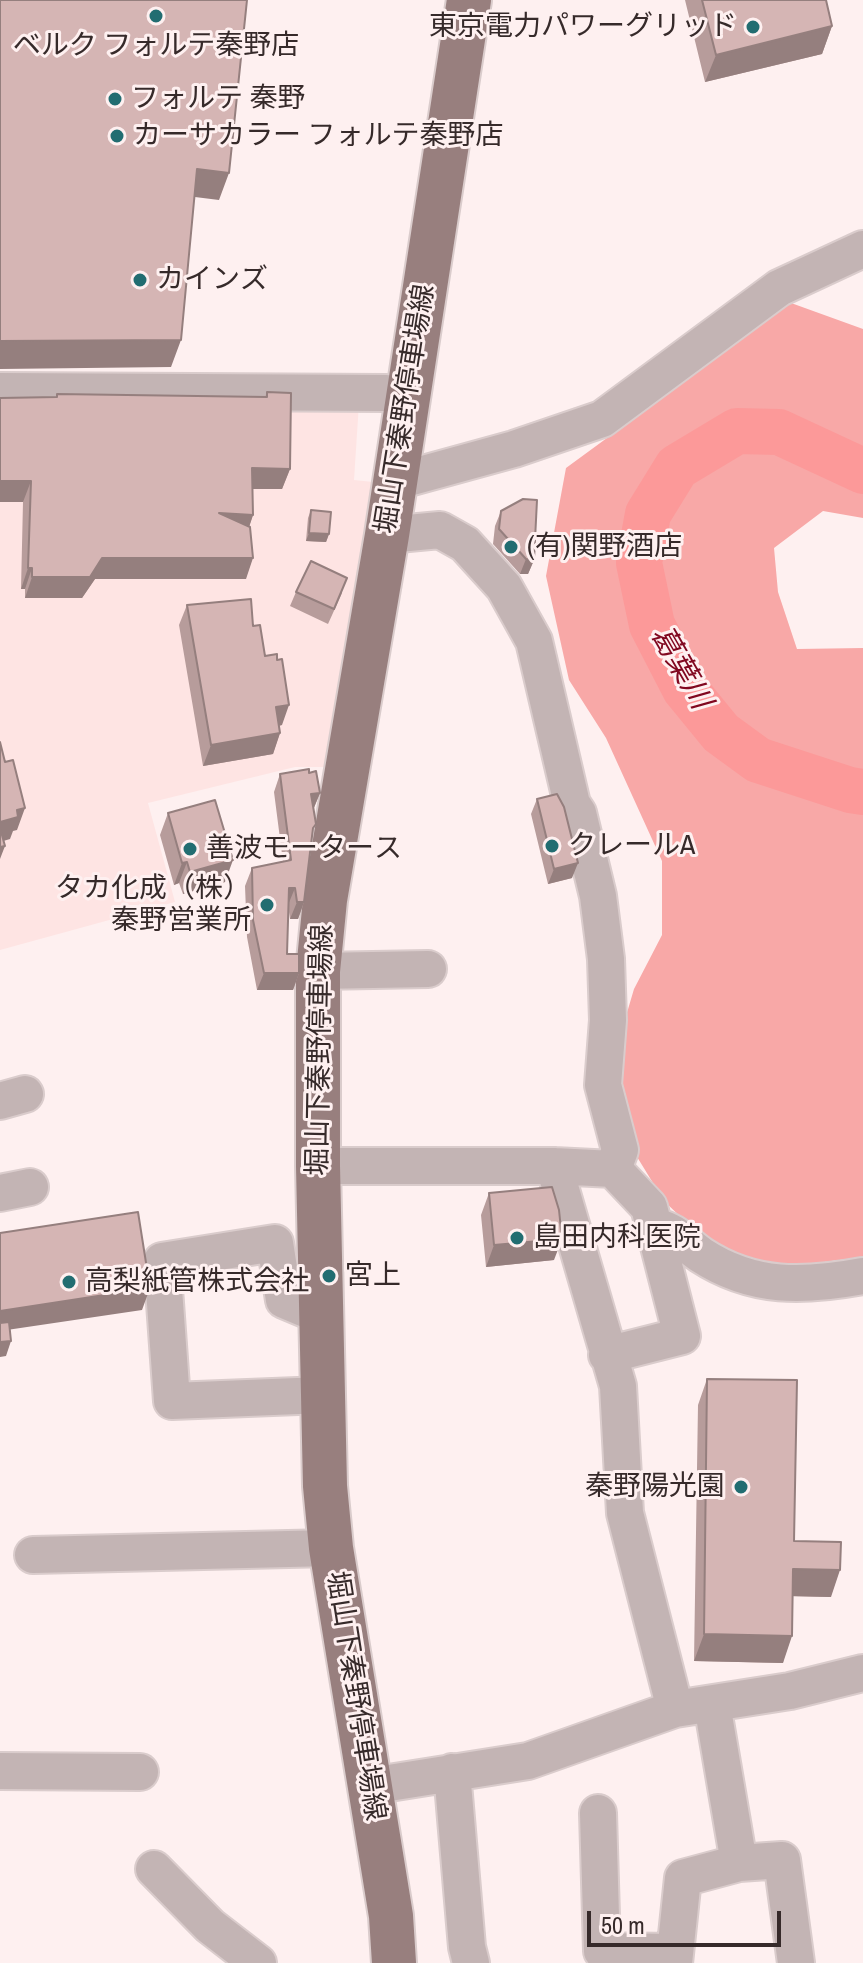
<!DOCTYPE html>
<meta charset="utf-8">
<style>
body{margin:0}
#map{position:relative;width:863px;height:1963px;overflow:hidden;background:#fef0f0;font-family:"Archivo Narrow",sans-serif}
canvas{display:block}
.scale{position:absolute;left:587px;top:1911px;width:194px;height:36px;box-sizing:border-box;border:4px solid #362a2a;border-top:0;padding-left:10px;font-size:24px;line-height:28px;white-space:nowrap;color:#362a2a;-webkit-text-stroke:6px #fef0f0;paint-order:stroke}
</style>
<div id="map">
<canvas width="863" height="1963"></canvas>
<div class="scale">50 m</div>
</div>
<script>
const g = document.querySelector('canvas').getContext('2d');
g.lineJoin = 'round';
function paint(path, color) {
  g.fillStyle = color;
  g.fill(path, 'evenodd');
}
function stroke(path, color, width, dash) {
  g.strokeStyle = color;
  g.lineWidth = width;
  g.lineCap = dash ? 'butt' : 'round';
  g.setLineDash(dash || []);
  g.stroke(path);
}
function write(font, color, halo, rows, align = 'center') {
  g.font = font + ' "Archivo Narrow","Noto Sans JP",sans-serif';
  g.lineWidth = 6;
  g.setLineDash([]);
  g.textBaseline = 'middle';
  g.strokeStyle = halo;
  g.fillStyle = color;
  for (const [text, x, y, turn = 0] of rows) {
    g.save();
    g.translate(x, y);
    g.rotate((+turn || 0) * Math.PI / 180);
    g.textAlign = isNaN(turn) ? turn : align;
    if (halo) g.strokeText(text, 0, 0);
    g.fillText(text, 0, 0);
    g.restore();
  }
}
paint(new Path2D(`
 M0,401l359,2 -5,77 19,2 -43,285h-35l-147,36 27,99 -175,48z`), '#fee4e3');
paint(new Path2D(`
 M780,299l83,30v189l-40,-7 -49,37 4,44 19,57 66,-1v609l-86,11 -67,-23 -46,-44 -33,-54 -18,-87 21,-71 28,-54v-74l-56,-123 -37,-58 -23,-104 20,-108 127,-93z`), '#f8a8a7');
stroke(new Path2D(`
 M863,471l-84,-39 -42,-1 -60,36 -29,47 -9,49 13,62 33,64 36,44 37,27 92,30 13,2`), '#fc9999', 46);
const minor = new Path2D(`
 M0,391l386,2 22,3
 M394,482l120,-33 88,-30 177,-131 84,-39
 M387,535l53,-5 25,14 39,43 30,54 38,163 6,9 20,83 8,63 2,61 -5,65 17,65 -7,19
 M318,971l110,-2
 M0,1101l25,-7
 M318,1166h236l59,3 36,38 33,129 -75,19
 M554,1166l64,220 7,127 50,196
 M0,1193l30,-6
 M654,1226c24,6 28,16 47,29 52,34 103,32 162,21
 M322,1316l-38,-16 -9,-57 -113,18 10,140 151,-6
 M33,1555l298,-7
 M712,1704l27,159
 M0,1771l140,1
 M452,1772l15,175 4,16
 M370,1786l158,-25 147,-52 115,-18 73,-18
 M598,1813l4,138 71,1
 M154,1869l56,57 48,37
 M674,1963l9,-85 56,-15 43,-3 14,103`);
const major = new Path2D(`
 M394,1963l-3,-47 -60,-368 -6,-62 -7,-320v-195l7,-71 62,-365 82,-535`);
stroke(minor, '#dacccc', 40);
stroke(major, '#dacccc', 48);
stroke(minor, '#c3b4b4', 36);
stroke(major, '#987f7e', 44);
paint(new Path2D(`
 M685,0h141l6,26 -10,28 -117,28z
 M267,392l23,77 -8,20h-29v26l-4,12 -3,52h-151l-13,19h-57v-9h-4l2,-87h-23v-104l56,-1 1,-3 208,3z
 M311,510l18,24 -3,8 -20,-1 2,-23z
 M501,511l33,49 -6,14h-8l-27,-30 2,-18z
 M296,592l46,1 -14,31 -38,-18z
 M187,605l66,21 12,30 17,69 -3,1 1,7 -7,21 -70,12 -24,-141z
 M309,773l11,20 -7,17 -9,92 -6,17h-8l-2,-14 -1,49 12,19 -6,17h-36l-10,-53 -2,-51 7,-18 31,-6 -9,-70 6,-18z
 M537,799l35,79 -24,6 -17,-70z
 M168,813l57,69 -42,12 -4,-11 -5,2 -14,-50z
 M489,1193l65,67 -68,7 -5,-52z
 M707,1379l87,162 37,56 -38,-1 -10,67 -89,-2 4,-256z`), '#b79c9b');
paint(new Path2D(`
 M832,26l-10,28 -117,28 11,-27z
 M197,169l32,4 -10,27 -32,-4z
 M181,340l-10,27 -171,2v-28z
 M252,468l38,1 -8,20h-38z
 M0,481h31l-8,21h-23z
 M219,513l34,2 -7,21z
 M309,533l20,1 -3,8 -20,-1z
 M102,558h151l-7,21h-151l-13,19h-57l7,-21z
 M526,559l8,1 -6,14h-8z
 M28,568h4l-7,21h-4z
 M289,705l-7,20 -13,2 7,-20z
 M280,733l-7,21 -70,12 8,-21z
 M320,793l-7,17 -2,-16z
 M25,808l-8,22 -4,1 -3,8 -10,3v-20l17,-12z
 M5,846l-5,13v-12z
 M233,860l-8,22 -42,12 7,-22z
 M187,862l-8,21 -5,2 8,-22z
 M578,863l-6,15 -24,6 6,-15z
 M289,888h6l-7,17z
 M297,902h7l-6,17h-8z
 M264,973h35l-6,17h-36z
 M562,1239l-8,21 -68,7 8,-22z
 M150,1288l-8,22 -142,21v-20z
 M11,1341l-5,15 -6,1v-15z
 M793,1569l47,1 -9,27 -47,-1z
 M704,1634l88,2 -9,27 -89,-2z`), '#957f7e');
const building = new Path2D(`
 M0,0h247l-18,173 -32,-4 -16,171 -181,1z
 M702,0h124l6,26 -116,29z
 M267,392l24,1 -1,76 -38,-1 1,47 -34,-2 31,14 3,31h-151l-12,19h-58v-9h-4l3,-87h-31v-83l57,-1v-3l210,3z
 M523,499l14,1 -3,60 -8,-1 -27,-30 2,-18z
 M311,510l20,2 -2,22 -20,-1z
 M311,561l36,17 -13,31 -38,-17z
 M251,599l2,27 7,-1 5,31 12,-2v6l5,-1 7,46 -13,2 4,26 -69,12 -24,-140z
 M0,742l5,20 8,-2 12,48 -8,2 1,7 -18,5z
 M309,769v4l7,-2 4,22 -9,1 5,30 -3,4 -9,74h-7l-2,-14h-6l-2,66h12v19h-35l-11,-53 -1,-52 39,-8 -11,-86z
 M557,794l7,13 14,56 -24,6 -17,-70z
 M215,800l18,60 -43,12 -3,-10 -5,1 -14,-50z
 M0,828l5,18 -5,1z
 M552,1187l7,23 3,29 -68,6 -5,-52z
 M138,1212l12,76 -150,23v-78z
 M9,1322l2,19 -11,1v-19z
 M707,1379l90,1 -3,161 47,1 -1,28 -47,-1 -1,67 -88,-2z`);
paint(building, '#d5b5b4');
stroke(building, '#957f7e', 2);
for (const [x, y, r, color] of [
 [156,16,8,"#226d71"],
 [753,27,8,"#226d71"],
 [115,99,8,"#226d71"],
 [117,136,8,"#226d71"],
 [140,280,8,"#226d71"],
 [511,547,8,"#226d71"],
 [552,846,8,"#226d71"],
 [190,849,8,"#226d71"],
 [267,905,8,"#226d71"],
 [517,1238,8,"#226d71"],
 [329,1276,8,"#226d71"],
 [69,1282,8,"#226d71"],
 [741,1487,8,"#226d71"]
]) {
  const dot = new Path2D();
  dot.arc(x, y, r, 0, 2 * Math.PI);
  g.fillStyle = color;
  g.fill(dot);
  stroke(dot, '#fef0f0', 3);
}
write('28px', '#362a2a', '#fef0f0', [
 ["東京電力パワーグリッド",737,27,"right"],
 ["ベルク フォルテ秦野店",156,46,"center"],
 ["フォルテ 秦野",131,99],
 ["カーサカラー フォルテ秦野店",133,136],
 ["カインズ",156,280],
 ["(有)関野酒店",527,547],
 ["クレールA",568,846],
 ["善波モータース",206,849],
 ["タカ化成（株）",251,889,"right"],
 ["秦野営業所",251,921,"right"],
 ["島田内科医院",533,1238],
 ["宮上",345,1276],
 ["高梨紙管株式会社",85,1282],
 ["秦野陽光園",725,1487,"right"]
], 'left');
write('28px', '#362a2a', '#fef0f0', [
 ["堀山下秦野停車場線",406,409,-81],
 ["堀山下秦野停車場線",321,1050,-89],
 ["堀山下秦野停車場線",355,1696,81]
]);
write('italic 30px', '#810820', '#fef0f0', [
 ["葛葉川",680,668,60]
]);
</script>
